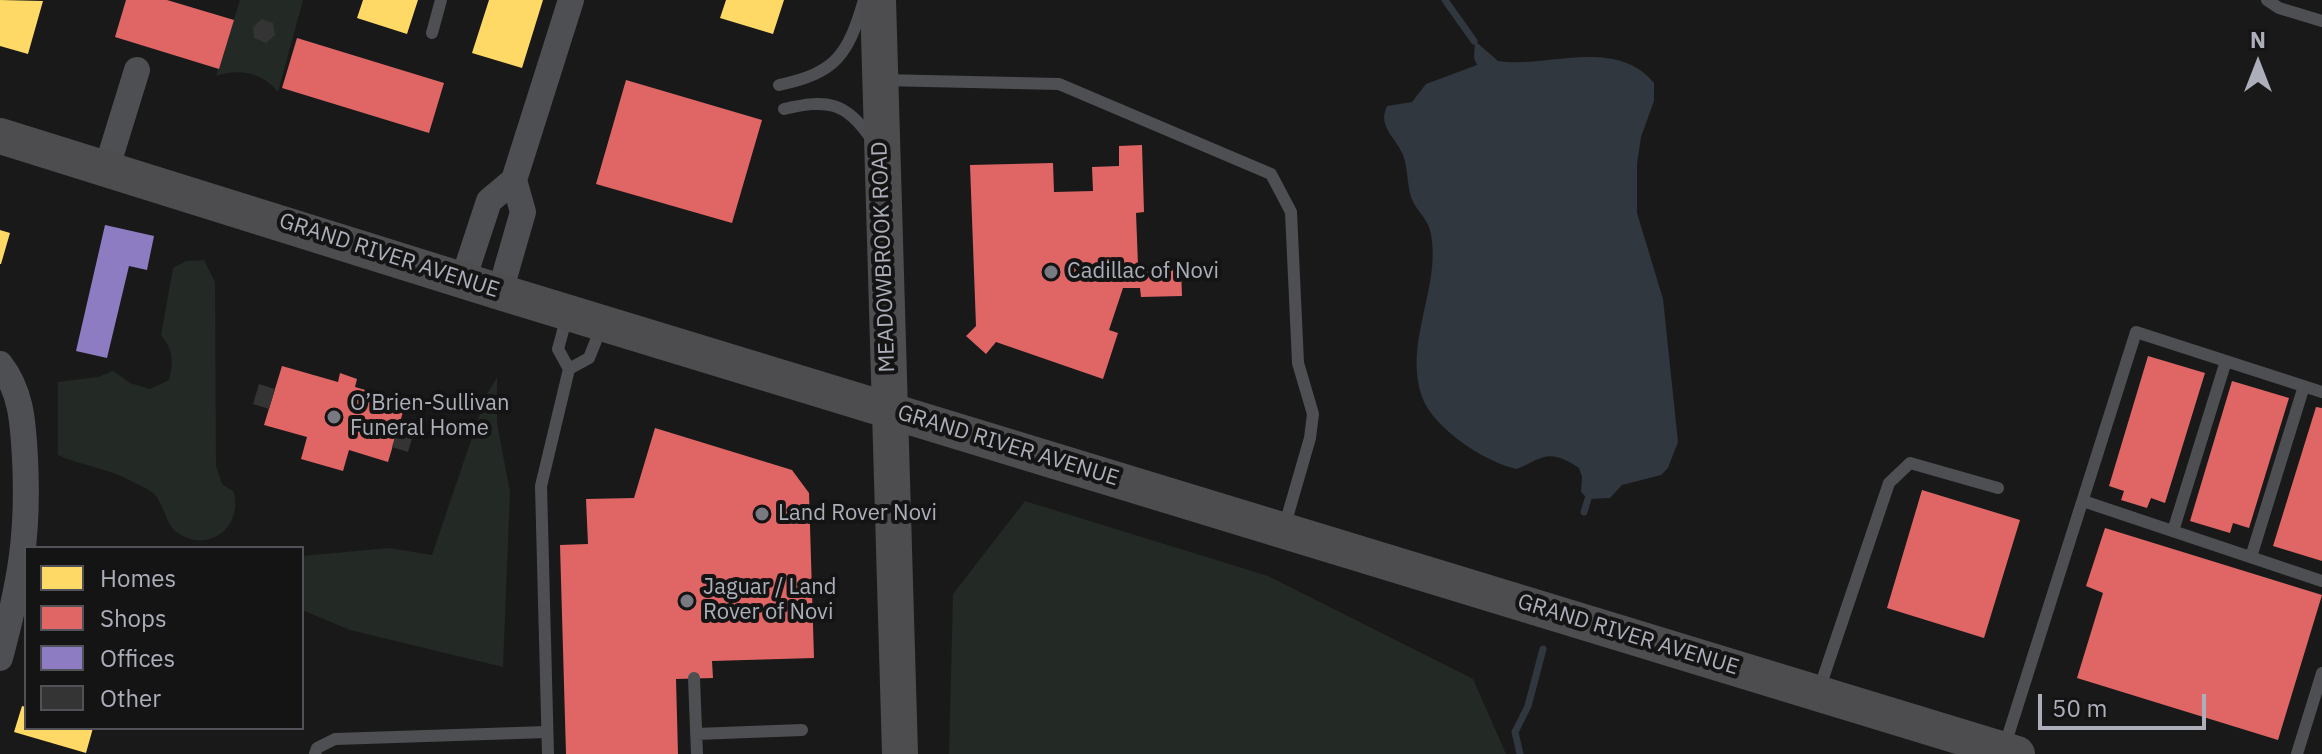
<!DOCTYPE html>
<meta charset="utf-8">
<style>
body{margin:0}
#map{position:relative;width:2322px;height:754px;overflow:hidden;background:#19191a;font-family:"IBM Plex Sans",sans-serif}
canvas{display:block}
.legend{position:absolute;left:24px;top:546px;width:280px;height:184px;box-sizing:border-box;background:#141415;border:2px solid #515257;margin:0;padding:10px 14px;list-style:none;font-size:24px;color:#acafb9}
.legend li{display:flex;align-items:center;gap:16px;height:40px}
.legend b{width:40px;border:2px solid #515257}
.north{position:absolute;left:2218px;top:24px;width:80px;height:80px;-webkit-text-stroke:6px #141415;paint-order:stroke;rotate:0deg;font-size:22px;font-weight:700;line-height:32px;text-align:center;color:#acafb9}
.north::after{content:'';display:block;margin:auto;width:28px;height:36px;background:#acafb9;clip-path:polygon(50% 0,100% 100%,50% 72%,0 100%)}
.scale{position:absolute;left:2038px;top:694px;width:168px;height:36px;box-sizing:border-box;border:4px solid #acafb9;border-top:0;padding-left:10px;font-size:24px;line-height:28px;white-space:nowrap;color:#acafb9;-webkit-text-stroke:6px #141415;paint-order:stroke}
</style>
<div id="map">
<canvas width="2322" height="754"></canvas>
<ul class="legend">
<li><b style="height:22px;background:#ffd966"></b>Homes</li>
<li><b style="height:22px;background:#e06666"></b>Shops</li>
<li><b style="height:22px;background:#8e7cc3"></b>Offices</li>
<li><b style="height:22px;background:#343435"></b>Other</li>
</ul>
<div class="north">N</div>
<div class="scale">50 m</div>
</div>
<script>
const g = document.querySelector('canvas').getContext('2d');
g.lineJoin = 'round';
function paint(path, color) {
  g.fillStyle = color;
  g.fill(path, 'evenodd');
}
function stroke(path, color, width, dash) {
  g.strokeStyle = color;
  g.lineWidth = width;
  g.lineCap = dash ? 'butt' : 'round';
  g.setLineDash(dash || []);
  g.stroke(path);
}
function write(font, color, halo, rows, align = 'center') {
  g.font = font + ' "IBM Plex Sans",sans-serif';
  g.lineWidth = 8;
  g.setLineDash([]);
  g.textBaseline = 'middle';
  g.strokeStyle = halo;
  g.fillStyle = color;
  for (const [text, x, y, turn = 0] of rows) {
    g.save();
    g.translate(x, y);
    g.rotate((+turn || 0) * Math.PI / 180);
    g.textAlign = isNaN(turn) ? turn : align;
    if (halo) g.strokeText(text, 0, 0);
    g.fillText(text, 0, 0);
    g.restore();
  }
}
paint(new Path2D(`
 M240,0h63l-25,92c-15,-20 -40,-24 -62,-16z
 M204,260l11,22 1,184 6,18 12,8c9,37 -28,63 -59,39 -10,-9 -11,-27 -21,-37 -5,-5 -15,-9 -21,-12 -24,-14 -51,-16 -75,-27v-73l40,-5 15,-6 17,12 20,6 19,-9c5,-18 4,-31 -8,-45l12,-67 13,-7z
 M497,377v46l13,69 -7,175 -153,-37 -48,-20v-54l87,-8 43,7 54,-159z
 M1025,501l243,75 205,103 33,75h-557l4,-160z`), '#232924');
paint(new Path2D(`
 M1475,41l23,20c48,8 117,-25 156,22v18l-13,36 -4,27v49l26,86 15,143 -10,26 -7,7 -39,10 -12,13 -22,1 -7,-7 1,-15 -3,-9c-30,-20 -35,-11 -62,1 -31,-6 -84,-41 -95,-72 -19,-55 19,-108 9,-163 -3,-16 -15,-23 -20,-37 -4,-14 -3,-28 -8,-42 -7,-18 -26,-28 -16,-49l25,-4 14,-18 51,-19 -3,-7z`), '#31373e');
paint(new Path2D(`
 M0,0l43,1 -15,53 -28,-8z
 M363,0h55l-11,34 -50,-16z
 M489,0h54l-21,68 -50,-15z
 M726,0h58l-11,34 -53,-16z
 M0,230l10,3 -9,31h-1z
 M22,706l4,1v21h67l-7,25 -72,-21z`), '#ffd966');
paint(new Path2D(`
 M126,0h41l67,20 -15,49 -104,-32z
 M297,38l147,45 -15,50 -147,-45z
 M626,80l136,40 -30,103 -136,-39z
 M1142,145l2,67 -8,1 2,52h-8l-5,14h15v-10l41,-1 1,28 -41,1 -1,-9h-17l-14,42 9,3 -15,46 -107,-37 -10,12 -20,-18 10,-10 -6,-161 83,-2 1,29 39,-1 -1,-24 27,-1v-20z
 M2148,356l57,17 -40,130 -14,-5 -4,10 -26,-8 3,-9 -15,-5z
 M282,366l56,16 2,-9 17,6 -2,8 51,15 -18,60 -39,-12 -6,21 -42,-12 6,-22 -43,-12z
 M2232,381l57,17 -40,130 -16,-5 -3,10 -40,-12z
 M2316,407l6,1v153l-49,-15z
 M655,428l137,42 17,23 5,165 -102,3 1,17 -37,1 2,75h-112l-6,-209 28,-1 -2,-45 48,-1z
 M1922,490l98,30 -36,118 -97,-30z
 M2105,528l217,67 -44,145 -201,-62 26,-85 -17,-7z`), '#e06666');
paint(new Path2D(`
 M105,225l49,11 -7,34 -18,-4 -22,92 -31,-7z`), '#8e7cc3');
stroke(new Path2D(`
 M1445,0l29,41
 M1584,512l4,-13
 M1520,754l-5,-22 13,-26 15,-57`), '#31373e', 7);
paint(new Path2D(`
 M262,19l11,4 2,12 -9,8 -12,-5 -1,-11z
 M259,384l16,5 -6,20 -16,-5z
 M398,427l16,5 -6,20 -16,-5z`), '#343435');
stroke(new Path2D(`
 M2267,0l12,8 43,13
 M432,33l9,-33
 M882,80l177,4 212,90 20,38 7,151 15,51 -3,24 -26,90
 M779,85c57,-12 69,-30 85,-85
 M784,109c43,-10 62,-8 88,31
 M567,316l-9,33 11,20 20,-11 12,-30
 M2083,501l239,80
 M2173,531l53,-170
 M2251,557l53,-171
 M694,678l3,76
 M1819,690l70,-207 21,-20 88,25
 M696,734l106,-4
 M2005,745l131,-413 186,60
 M315,754l2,-6 18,-9 212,-7
 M548,754l-7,-268 28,-117
 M2297,754l25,-81`), '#4e4f52', 12);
stroke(new Path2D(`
 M107,167l30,-97
 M463,280l26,-79 25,-21
 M500,292l23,-80 -9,-32 57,-180
 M0,364c22,28 23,60 25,94 4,78 -5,125 -25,200`), '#4e4f52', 26);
stroke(new Path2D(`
 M878,0l22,754
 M0,136l500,156 1517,462`), '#4d4d50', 36);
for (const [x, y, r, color] of [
 [1051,272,8,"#797a81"],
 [334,417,8,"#797a81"],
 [762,514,8,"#797a81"],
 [687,601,8,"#797a81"]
]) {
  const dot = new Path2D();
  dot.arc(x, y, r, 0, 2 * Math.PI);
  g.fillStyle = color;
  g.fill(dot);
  stroke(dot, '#141415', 3);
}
write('22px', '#acafb9', '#141415', [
 ["GRAND RIVER AVENUE",389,256,18],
 ["MEADOWBROOK ROAD",884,257,-92],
 ["GRAND RIVER AVENUE",1008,446,17],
 ["GRAND RIVER AVENUE",1628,635,17]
]);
write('22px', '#acafb9', '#141415', [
 ["Cadillac of Novi",1067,272],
 ["O’Brien-Sullivan",350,404],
 ["Funeral Home",350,429],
 ["Land Rover Novi",778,514],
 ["Jaguar / Land",703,588],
 ["Rover of Novi",703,613]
], 'left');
</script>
